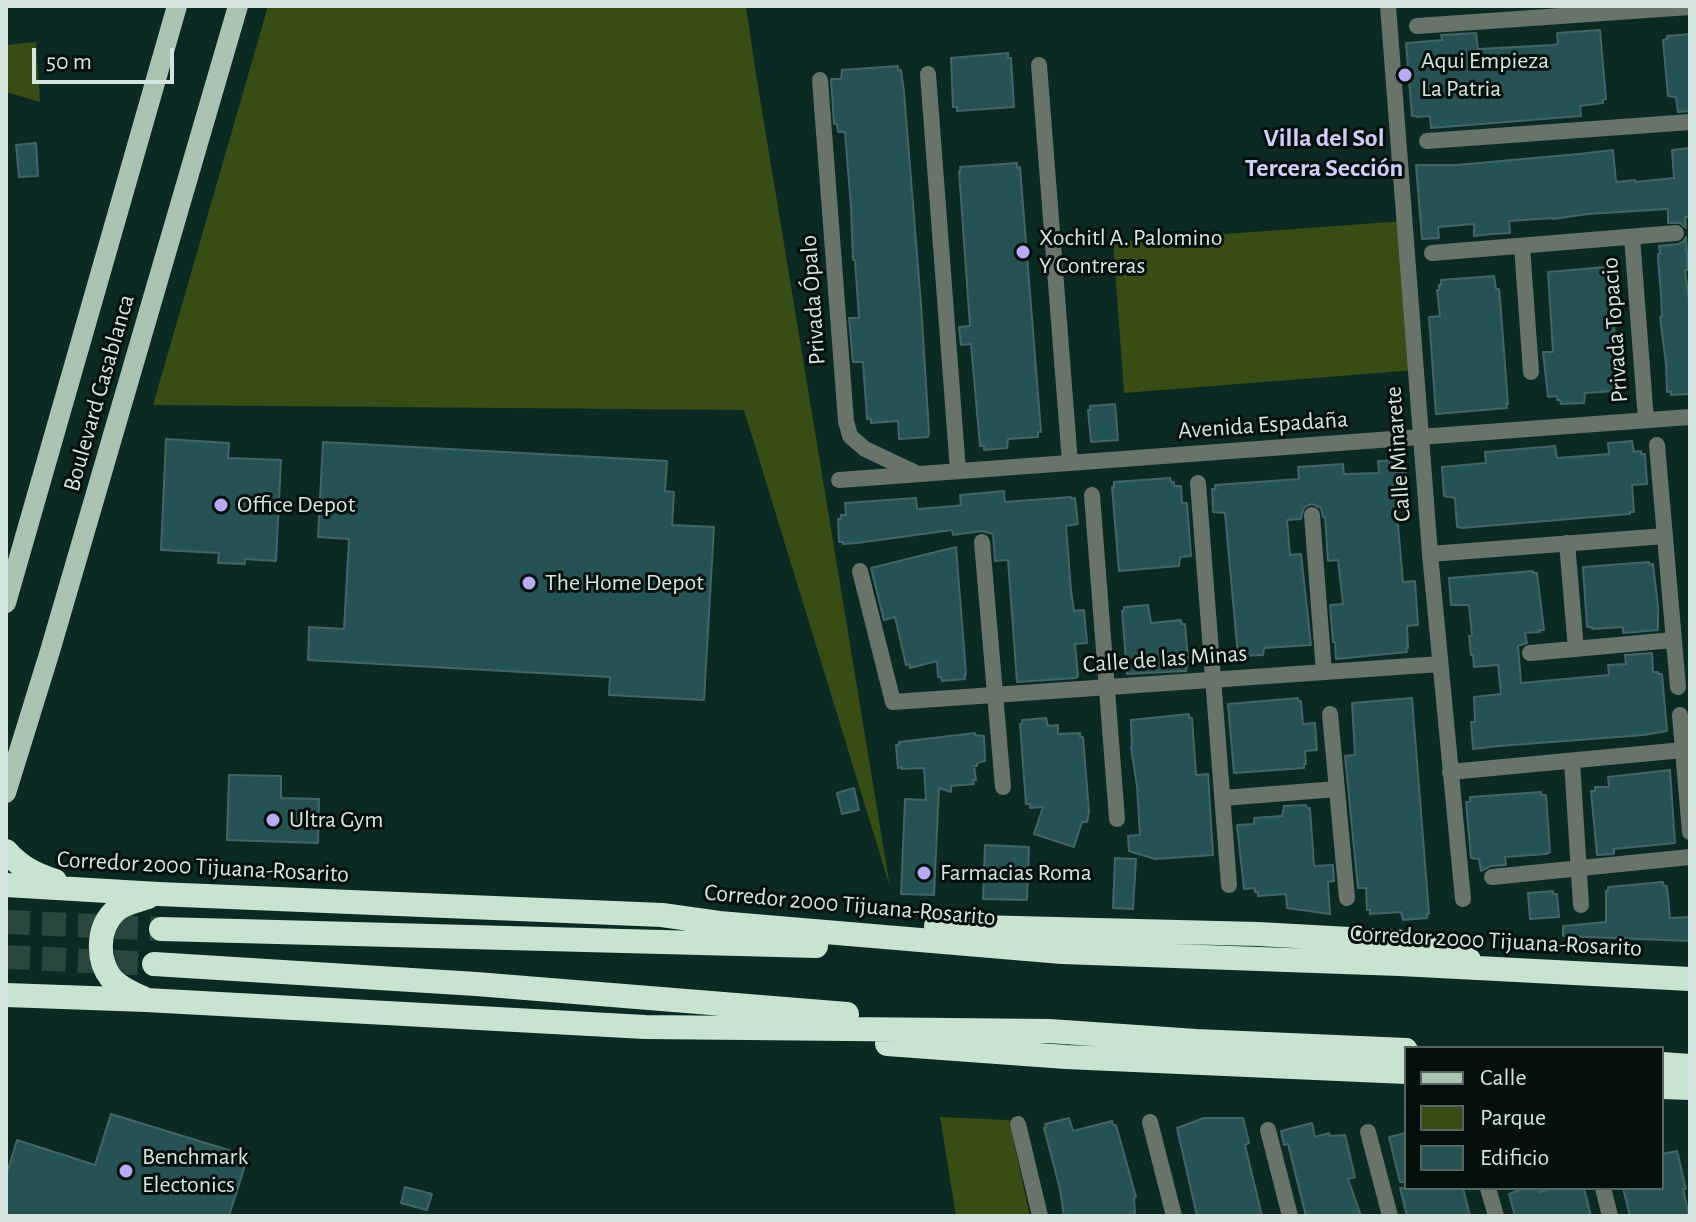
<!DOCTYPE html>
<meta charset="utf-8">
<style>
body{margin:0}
#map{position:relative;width:1696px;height:1222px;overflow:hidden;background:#0b2a23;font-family:"Alegreya Sans",sans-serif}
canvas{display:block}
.frame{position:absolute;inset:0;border:8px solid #d4e5e0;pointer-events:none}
.legend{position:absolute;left:1404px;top:1046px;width:260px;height:144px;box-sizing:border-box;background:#04100c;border:2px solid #576561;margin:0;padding:10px 14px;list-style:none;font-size:24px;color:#d4e5e0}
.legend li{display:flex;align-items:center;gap:16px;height:40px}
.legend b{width:40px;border:2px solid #576561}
.scale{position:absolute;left:32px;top:48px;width:142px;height:36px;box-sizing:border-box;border:4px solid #d4e5e0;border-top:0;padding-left:10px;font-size:24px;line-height:28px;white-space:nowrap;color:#d4e5e0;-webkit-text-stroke:6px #04100c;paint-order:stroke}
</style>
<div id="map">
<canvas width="1696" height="1222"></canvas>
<div class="frame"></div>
<ul class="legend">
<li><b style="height:10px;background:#adc3b2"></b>Calle</li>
<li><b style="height:22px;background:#374d14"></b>Parque</li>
<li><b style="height:22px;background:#255354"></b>Edificio</li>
</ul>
<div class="scale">50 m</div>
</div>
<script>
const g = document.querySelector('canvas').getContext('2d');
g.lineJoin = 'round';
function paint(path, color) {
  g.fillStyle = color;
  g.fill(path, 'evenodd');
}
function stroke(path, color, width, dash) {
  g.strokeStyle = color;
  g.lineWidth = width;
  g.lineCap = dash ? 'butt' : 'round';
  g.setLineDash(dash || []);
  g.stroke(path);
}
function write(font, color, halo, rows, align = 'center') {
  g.font = font + ' "Alegreya Sans",sans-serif';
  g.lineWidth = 6;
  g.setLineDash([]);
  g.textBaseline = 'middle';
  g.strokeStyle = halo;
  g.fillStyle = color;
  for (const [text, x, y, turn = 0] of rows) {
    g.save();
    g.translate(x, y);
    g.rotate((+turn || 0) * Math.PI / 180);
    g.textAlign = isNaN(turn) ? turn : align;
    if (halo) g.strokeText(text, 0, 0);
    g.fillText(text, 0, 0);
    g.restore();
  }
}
paint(new Path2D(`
 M268,6h478l9,62 135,819 -146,-477 -591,-5z
 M36,42l4,60 -34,-10v-47z
 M1405,221l11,149 -292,23 -11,-151z
 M940,1117l69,3 21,96h-74z`), '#374d14');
const building = new Path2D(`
 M1600,30l6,69 -4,1 1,3 -23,3 1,10 -150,12 -1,-12 -13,1 -1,-1h-4l-6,-73 36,-3 -1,-5 35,-2 2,16 75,-4 5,-1 -1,-11z
 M1690,34v77l-12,1 -2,-15 -8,-1 -5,-56 4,-1v-3z
 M1008,53v5h3l3,49 -57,4v-4h-4l-2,-49z
 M898,66v4h3l3,22 17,212 8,128 -1,5 -29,2 -1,-18 -27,2v-4h-4l-4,-57h-10l-4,-44h10l-4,-58h-2l-2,-53 -6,-75h-7l-1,-8h-3l-3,-45h10l1,-9z
 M36,143l2,33 -19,1 -3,-32z
 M1690,148v69h-5l1,11 -6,-5h-12v-14l-80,5 -35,5v-1l-44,3 1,12 -18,1 -18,2v-12l-36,3 1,11 -17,1 -6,-74h40l123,-11 34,-4 3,32 19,-2v2l39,-4 -2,-28z
 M1017,163v5l3,-1 21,265h-3v5l-30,2 -1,9 -23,2v-4h-4l-9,-102 -10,1 -2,-18 11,-1 -11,-155h2l-1,-4z
 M1686,237l2,33h-3l5,39v85l-19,1v-4l-4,1 -1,-28 -6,-47h2l-1,-23 -3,-35v-5h2l-1,-8 19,-2 5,-2z
 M1605,267l1,4h3l6,67 3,48h-3l1,5 -31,2 -1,10 -23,1 -1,-4h-3v-4l-9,1 -5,-45h10l-5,-80z
 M1494,276l2,13h3l1,10 8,105h-2l1,4 -71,6 -7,-97 11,-1 -3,-26h2v-5h2v-5z
 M1115,404l3,36 -27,2 -3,-32h2v-4z
 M166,439l63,4 -1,15 53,2 -5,101 -31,-2v5l-27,-1 1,-10 -58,-3z
 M1632,441l2,11 7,-1v3h4l2,30 -15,1 2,27h-4v2l-168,14 -5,-1 -2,-29 -11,-2 -2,-29 44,-4 -1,-11 70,-6 2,12 52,-4 -1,-11z
 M323,442l344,19 -2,30 9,1 -2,33 42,2 -10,173 -95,-5 1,-18 -302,-17 1,-33 35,2 5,-90 -31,-2z
 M1395,460l1,11 10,2 2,24h-5v2l-4,1v2h-3l7,80 12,-1 3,44 -11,1 1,22h-2l1,4 -71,7 -1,-17h-2l-3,-37 13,-1 -5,-44 -10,1 -3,-44h-2l-2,-9 -9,-4 -6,2 -3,4 -2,9 -14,1 3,35 11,-1 10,91 -47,3 -1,7 -25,1 -13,-143 -12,-1 -1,-23h4l-1,-4 84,-6 -1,-12 45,-3 1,10 35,-1 -1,-12z
 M1170,478l1,4h3v4h7l1,17h5l4,53 -11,1 -1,9 -60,5 -7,-84h2v-5z
 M1004,491l1,11 66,-5v2l4,-1 3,26 -12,2 5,65 3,20 10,-1 3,33 -12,1 3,32 -2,2 -59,4 -9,-122 -13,1 -2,-27 -11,-3 -29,4 -1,-5 -95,13 -14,1v-2h-4l-1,-23h3v-4h5l-1,-12 71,-5 1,11 39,-3 5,-1 -1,-10z
 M956,547l10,127h-1v5l-23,2 -1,-4h-3l-1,-16 -27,7v-4l-4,1 -11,-48 -11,3 -13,-52z
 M1649,562l1,3 3,-1 5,43v23l-35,3v-6l-31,2v-2h-5l-4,-60z
 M1533,571v2h4l7,57h-5l1,2 -15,1 2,10 -9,3 3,37 88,-8 -1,-10 18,-1 -1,-9 27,-2 1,19h5v2h4l5,57 -23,4 -145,11 -26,3 -2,-27h4l-1,-25 27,-3 -3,-29 -24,2 -1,-12h-2l-2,-19h3l-3,-31h-18l-2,-27z
 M1148,605l3,18 30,-3 1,4h3l3,36 -2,11 -59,3 -5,-63h2v-4z
 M1298,698v3h3l2,23 12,-1 2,27 -12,1 1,13h-2v4l-70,5 -6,-69z
 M1412,698l17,216h-2v4l-24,2 -2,-8 -31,2v-4h-3l-1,-22h-8l-13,-132 10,-1 -3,-52z
 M1189,714v4h3l4,57 12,-1 5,81 -58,4 -26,-8 -1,-15 12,-1 -3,-49 -6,-39h1l-1,-27z
 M1046,718l2,8 10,-1v9l22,-1v4h3l6,75 -2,10h-5l-8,25 -40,-13 9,-27 -13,1v-4h-4l-6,-80 2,-1v-3z
 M975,733v2l9,1 1,25 -8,2v3h-3l2,14h-3l1,4 -23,2v6l-12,-4 -5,107 -33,-1 4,-95 21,1 -2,-32 -22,1v-2l-4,1 -2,-23h3v-3z
 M1670,770l5,73 -61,6v5l-17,1 -6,-64h4v-4h14l-1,-10z
 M229,775l52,1v22l38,1 -1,44 -91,-3z
 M854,788l5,22 -17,4 -5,-21z
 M1541,792v3h5l4,57 -4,2 -41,3 1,8 -15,1 -10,5 -2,-12 -8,-1 -5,-56h4v-5z
 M1306,805l1,3h3l4,58 19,-1 1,16 -6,1 2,32 -43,-6 -1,-14 -28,2v-4h-3v-4l-11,1 -7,-64 17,-1v-6l28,-2 2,-10z
 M985,845l44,2 -2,53 -44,-1z
 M1115,858l21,1 -3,50 -20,-1z
 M1663,882l1,4h3l3,32 20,-1v24l-127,-5v-10l43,-4v-31h2v-4z
 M1553,891v3h4l2,23 -29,2 -2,-26z
 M111,1114l137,42 -19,60h-223v-40l11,-36 78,25z
 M1069,1118l4,13 39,-10 1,4h3l20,72 -2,1 1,18h-71l-4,-27 -16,-61 2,-1 -1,-3z
 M1204,1118h39l6,25 -4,2 17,71h-65l-20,-88z
 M1312,1123l3,14 14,-4 1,3 15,-1 10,42 -7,2 13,37h-55l-18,-72 -4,1 -3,-14z
 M1406,1133v49h-6l-11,-45z
 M1677,1151l9,38h-3l6,27h-59l-7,-28h39v-34z
 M405,1187l27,7 -5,16 -26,-7z
 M1400,1188h63l7,28h-63z
 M1518,1188h20l1,4 14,-4h31l7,28h-76l-6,-22 10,-4z`);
paint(building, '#255354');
stroke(building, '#426566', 2);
stroke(new Path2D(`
 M6,922l155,7
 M6,957l148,7`), '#29463f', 24, [24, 12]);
stroke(new Path2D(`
 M1388,6l42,548 33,345
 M1417,26l273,-19
 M1039,65l31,398
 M928,74l30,397
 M820,80l26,341 4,15 15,13 51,24
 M1427,141l263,-19
 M1632,237l14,183
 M1522,246l9,126
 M1432,253l244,-20
 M1657,445l21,242
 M839,480l851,-63
 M1198,483l31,402
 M1092,495l25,324
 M1312,515l12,157
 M982,542l21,245
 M1567,543l9,106
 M1430,554l235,-18
 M860,571l33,131 547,-38
 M1530,653l143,-13
 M1330,714l17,184
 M1680,715l10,117
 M1572,761l9,144
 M1450,772l233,-22
 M1223,798l114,-9
 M1492,877l198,-20
 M1150,1122l24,94
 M1018,1124l22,92
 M1268,1130l22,86
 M1368,1132l22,84
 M1488,1188l8,28
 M1603,1188l7,28`), '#68736a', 16);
stroke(new Path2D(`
 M6,603l171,-597
 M6,793l44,-142 188,-645`), '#adc3b2', 20);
stroke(new Path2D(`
 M6,851c14,16 28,23 49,30
 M6,885l152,9 504,21 57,8 343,29 338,12 290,15
 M936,926l322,8 146,8 28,5 37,13
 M161,929l655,17
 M154,964l322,20 371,30
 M6,995l140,5 499,27 404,4 147,10 210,9
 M143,998c-11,-5 -25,-11 -32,-20 -14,-18 -14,-49 3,-66 8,-9 23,-11 34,-15
 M887,1044l179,13 340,15
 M1662,1064l28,2
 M1662,1087l28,1`), '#c9e3ce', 24);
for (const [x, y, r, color] of [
 [1405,75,8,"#b7abf8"],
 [1023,252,8,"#b7abf8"],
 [221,505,8,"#b7abf8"],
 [529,583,8,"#b7abf8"],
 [273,820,8,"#b7abf8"],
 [924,873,8,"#b7abf8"],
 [126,1171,8,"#b7abf8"]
]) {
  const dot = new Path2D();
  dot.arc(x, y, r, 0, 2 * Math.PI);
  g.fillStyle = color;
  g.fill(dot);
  stroke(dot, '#04100c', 3);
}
write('24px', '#d4e5e0', '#04100c', [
 ["Aqui Empieza",1421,61],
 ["La Patria",1421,89],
 ["Xochitl A. Palomino",1039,238],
 ["Y Contreras",1039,266],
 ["Office Depot",237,505],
 ["The Home Depot",545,583],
 ["Ultra Gym",289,820],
 ["Farmacias Roma",940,873],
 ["Benchmark",142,1157],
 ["Electonics",142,1185]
], 'left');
write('24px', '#d4e5e0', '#04100c', [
 ["Privada Ópalo",813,300,-94],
 ["Privada Topacio",1615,330,-94],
 ["Boulevard Casablanca",99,393,-74],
 ["Avenida Espadaña",1263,425,-4],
 ["Calle Minarete",1398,454,-94],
 ["Calle de las Minas",1165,659,-4],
 ["Corredor 2000 Tijuana-Rosarito",203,867,3],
 ["Corredor 2000 Tijuana-Rosarito",850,905,5],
 ["Corredor 2000 Tijuana-Rosarito",1496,941,3]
]);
write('bold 26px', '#d2ccf8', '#04100c', [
 ["Villa del Sol",1324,138],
 ["Tercera Sección",1324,168]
]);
</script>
